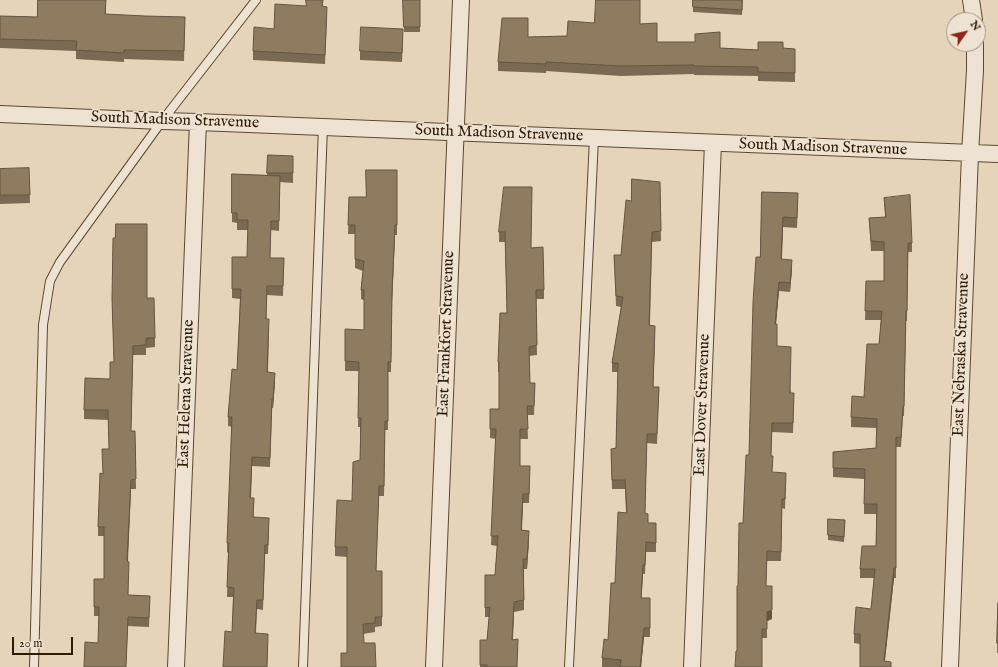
<!DOCTYPE html>
<style>
body{margin:0}
#map{position:relative;width:998px;height:667px;overflow:hidden;background:#e5d4b9;font-family:"IM FELL English",serif}
canvas{display:block}
.north{position:absolute;left:946px;top:12px;width:40px;height:40px;box-sizing:border-box;background:#eee3d2;border:1px solid #a2937e;border-radius:50%;rotate:56deg;font-size:11px;font-weight:700;line-height:16px;text-align:center;color:#301a00}
.north::after{content:'';display:block;margin:auto;width:14px;height:18px;background:#8f2418;clip-path:polygon(50% 0,100% 100%,50% 72%,0 100%)}
.scale{position:absolute;left:12px;top:637px;width:61px;height:18px;box-sizing:border-box;border:2px solid #301a00;border-top:0;padding-left:5px;font-size:12px;line-height:14px;white-space:nowrap;color:#301a00;-webkit-text-stroke:3px #eee3d2;paint-order:stroke}
</style>
<div id="map">
<canvas width="998" height="667"></canvas>
<div class="north">N</div>
<div class="scale">20 m</div>
</div>
<script>
const g = document.querySelector('canvas').getContext('2d');
g.lineJoin = 'round';
function stroke(path, color, width, dash) {
  g.strokeStyle = color;
  g.lineWidth = width;
  g.lineCap = dash ? 'butt' : 'round';
  g.setLineDash(dash || []);
  g.stroke(path);
}
function paint(path, color) {
  g.fillStyle = color;
  g.fill(path, 'evenodd');
}
function write(font, color, halo, rows, align = 'center') {
  g.font = font + ' "IM FELL English",serif';
  g.lineWidth = 3.5;
  g.setLineDash([]);
  g.textBaseline = 'middle';
  g.strokeStyle = halo;
  g.fillStyle = color;
  for (const [text, x, y, turn = 0] of rows) {
    g.save();
    g.translate(x, y);
    g.rotate((+turn || 0) * Math.PI / 180);
    g.textAlign = isNaN(turn) ? turn : align;
    if (halo) g.strokeText(text, 0, 0);
    g.fillText(text, 0, 0);
    g.restore();
  }
}
const lane = new Path2D(`
 M34,667l9,-342 7,-44 10,-19 102,-141 94,-121
 M303,667l20,-541
 M569,667l25,-529`);
const street = new Path2D(`
 M971,0l3,20
 M0,114l162,7 36,1 800,32
 M176,667l22,-545
 M434,667l27,-667
 M692,667l21,-524
 M950,667l20,-513 5,-84v-26`);
stroke(lane, '#5d482e', 10);
stroke(street, '#5d482e', 18);
stroke(lane, '#eee3d2', 8);
stroke(street, '#eee3d2', 16);
paint(new Path2D(`
 M306,0h17v6l4,10 -2,48 -72,-4v-9l21,-22 32,-23z
 M403,0h17v32h-16z
 M693,0h50l-1,15 -49,-3z
 M106,5v9l39,2 40,1 -1,44 -60,-2v3l-48,-3v-8l-76,-3v-32l37,1z
 M594,23l46,1 17,18 63,6 38,2 25,-2 12,1v33l-37,-1v-5l-64,-1v-1l-73,2 -75,-5v2l-48,-2v-9l30,-25 39,-1z
 M403,39l-1,23 -42,-2v-9z
 M268,155l25,1v27l-13,-1 -1,49 -8,-1 -1,28h14l-1,38 -16,-1 -1,24 3,10 -1,43 7,10 -2,26h-1l-2,59 -18,-1 -1,32 3,19 15,10 -1,27h-3l-2,56 -6,-1 -1,24 12,10 -1,24h-44l9,-35 1,-35h-6l1,-44 -1,-1v-9l5,-116 -4,-1v-9l9,-47 3,-71 -8,-1v-41h15l1,-27h-11v-7l-5,-1v-48l35,1z
 M29,168l1,35 -30,1v-35z
 M397,170v65h-2l-3,67 -1,70h-3v58h-3l-1,66h-5l-3,75h6v55l-7,1v5l-12,2 -16,19v-96l-12,-1v-9l17,-46 8,-41v-33h-2l1,-56h-14v-42l19,1v-30l-3,-1v-9l2,-19 -8,-3v-34h-7l1,-37h17z
 M660,182l1,59 -9,1 -2,83 5,10 -2,52h6l-2,57 -10,-1 -2,70 3,10 8,10v19h-10l-1,22h-2l-2,24h9v39h-6l-3,30h-39v-9l6,-18 7,-57 11,-70 -1,-24h-13l-1,-40 5,-1 2,-76h-6v-9l9,-56 -5,-1 -2,-51h7l10,-54z
 M504,187l27,61 13,42v9h-8l1,56 -8,1 1,27h5l-1,32h-7l1,24h-8v27l10,10 -1,27h-6l-1,27 7,10 -2,29h-3v41l-10,2 -1,28 4,27h-37v-27h7l2,-23h-4v-42h10l2,-29 -6,-1 5,-106 -6,-1v-9l9,-20v-37h-1v-10l9,-49 -2,-71h-6v-10z
 M762,192l36,10 -1,26 -14,-1 -1,32 10,10 -2,23 -11,-1 -3,33 1,22 17,56 -1,31 -21,-1 -1,24 1,16 14,10 -1,27 -3,-1 -1,53h-14l-1,25 6,33 -5,2v17h-5l-25,13 1,-65 5,-63 6,-68 11,-198z
 M884,198l28,45v9h-4l-1,69h-1l-2,95h-1l-2,31h-5v131h-2l-9,83 6,6 -31,-23 -6,-1v-9l17,-25 3,-31h-14v-9l16,-23v-32h-12v-35l-31,-2v-25l43,-4v-20l-25,-1v-10l13,-20 15,-53 2,-24h-16l1,-39h18v-30h-13l-2,-33 16,-1z
 M147,298l8,40v9l-9,1v7h-13l-2,76h4l1,58h-5l-3,72v34l22,1 -1,31 -21,-1 -2,41h-42l14,-24 1,-27h-5v-37h10v-43h-6v-9l5,-53 6,-25 -1,-29 -24,-1v-9l26,-31 4,-17 -2,-63z
 M828,519l17,1 -1,22 -16,-2z
 M998,603v50h-1z`), '#7a6a53');
paint(new Path2D(`
 M783,217v10l-2,41v-9z
 M395,225v10l-3,67v-9z
 M792,260v9l-2,23v-9z
 M779,282v9l-4,43v-10z
 M267,286v9l-1,33v-9z
 M655,326v9l-2,61v-9z
 M275,373v9l-2,26v-9z
 M252,457v9l-2,41v-9z
 M131,480v9l-4,82v-10z
 M523,494v9l-2,37v-10z
 M529,531v9l-2,29v-10z
 M643,565v9l-2,34v-10z
 M894,568v10l-10,89v-6z
 M514,602v10l-2,37v-9z
 M772,610v9l-5,2v17v-26z
 M644,628v9l-3,30h-1z`), '#635643');
const building = new Path2D(`
 M38,0h68l-1,14 40,2 40,1 -1,34 -60,-1v3l-48,-3 1,-9 -77,-2v-23l37,1z
 M306,0h17l-1,6 5,1 -2,48 -72,-4 1,-24 20,2 1,-25 31,2z
 M403,0h17v27h-16z
 M596,0h44v24l17,-1v19h38v-8l25,-2v16l38,2v-8h25v6l12,1v24l-37,-1v-5l-64,-1v-1l-73,1 -75,-4v2l-48,-2 4,-44h26v19l39,-1 1,-15 26,2z
 M693,0h49v10l-49,-3z
 M361,27l42,2 -1,24 -42,-2z
 M268,155l25,1v17h-26z
 M29,168l1,27h-30v-26z
 M366,170h31v55h-2l-3,68 -1,69h-3v59h-3l-1,65h-5l-3,85h6v46h-7v6l-12,1 1,19h11l1,24h-35v-14h6v-106h-12l2,-47 15,1 1,-39 7,-2 1,-42h-3l1,-56 -14,-1v-32l19,1v-40h-3l3,-29 -9,-2v-34h-7l1,-28h17z
 M232,174l48,2 -1,45h-8l-1,37h14l-1,28h-16l-1,33h3l-2,53 8,1 -2,26h-1l-2,59 -18,-1 -2,41h4l-1,19 16,1 -1,27h-3l-2,55h-6l-2,33 13,1 -1,33h-44l2,-36 7,1 2,-44 -7,-1 2,-44h-2l5,-126h-4l4,-48 5,1 4,-81h-9v-32h15l1,-37h-11v-7h-5z
 M632,179l28,3 1,49 -9,1 -3,93 6,1 -2,61h6l-2,47h-10l-2,79 3,1v9h8v20l-10,-1 -1,23h-2l-2,33h9v30h-6l-4,39h-20l1,-7 -19,-2 2,-19 4,1 3,-57h4l3,-71 9,1 -2,-33h-13l-1,-31 5,-1 2,-85h-6l11,-66 -7,-1 -2,-41h7l5,-55 5,1z
 M504,187h28l-1,61 12,-1 1,43h-8l1,55 -8,2 1,36h5l-1,23h-7l1,23h-8v37h10l-1,28h-6l-2,36 8,1 -2,28h-4l1,41 -10,2 -2,38 6,-1 -1,28h-30v-2h-7v-25h7l3,-33 -5,1v-33h10l3,-39h-7l5,-107h-6v-20h9v-47h-1l2,-49h7l-2,-81h-6z
 M762,192l36,1 -1,25 -14,-1 -2,42 11,1 -2,23 -11,-1 -4,42h2v22l14,1 -1,46h4l-1,30h-21l-1,33h2l-1,16 14,1 -1,26h-3l-1,53 -14,-1 -1,35h6v24l-5,2v17h-5v38h-27l1,-16h1v-65h1l1,-63h4l3,-68h3l4,-153 3,-45h4z
 M910,195l2,48h-4l-1,68h-1l-2,95h-1l-2,32 -5,-1v131h-2l-10,93 7,1v5h-31v-33h-6l2,-27 15,2 4,-40h-15l2,-23h14l1,-42h-13l1,-35 -32,-1v-16l43,-4 1,-29 -26,-2 1,-21 12,1 3,-53h12l3,-33h-17l1,-30h18v-39l-13,-1 -2,-23 17,-1 -2,-19z
 M116,224h31v74h7l1,40h-9v7l-13,1 -2,85h4l1,48 -5,1 -4,81 2,1 -1,33 22,1 -1,22 -21,-1 -2,50h-42l1,-25 13,1 1,-36h-5v-28h10v-52h-6l2,-54 3,1 -1,-25h7l-1,-39h-24l1,-32 25,1v-17h4l-2,-63 1,-61h2z
 M828,519l17,1 -1,17 -16,-2z
 M998,603v40h-1z`);
paint(building, '#8e7b60');
stroke(building, '#635643', 1);
write('16px', '#301a00', '#eee3d2', [
 ["South Madison Stravenue",175,121,2],
 ["South Madison Stravenue",499,134,2],
 ["South Madison Stravenue",823,148,2],
 ["East Frankfort Stravenue",447,334,-88],
 ["East Nebraska Stravenue",962,355,-88],
 ["East Helena Stravenue",187,394,-88],
 ["East Dover Stravenue",703,405,-88]
]);
</script>
